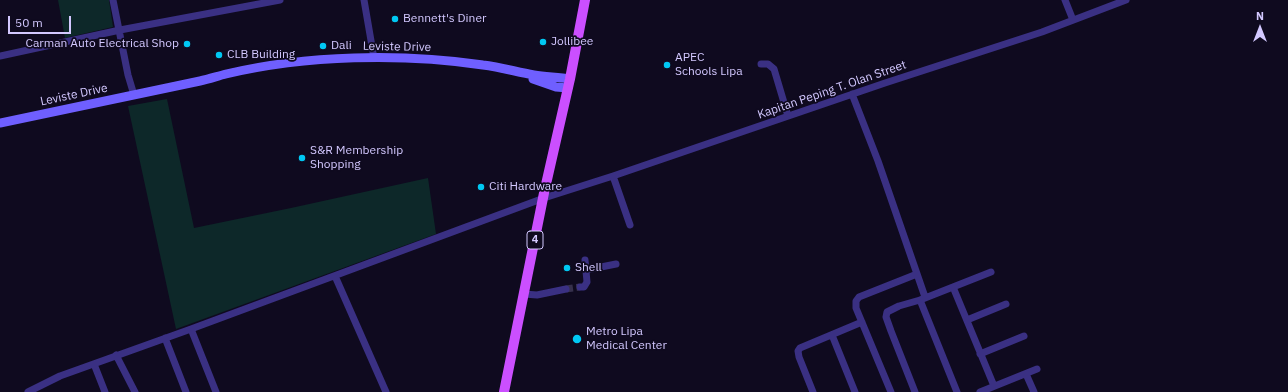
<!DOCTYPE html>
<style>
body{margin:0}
#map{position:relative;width:1288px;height:392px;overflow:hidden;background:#0f0a1f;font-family:"IBM Plex Sans",sans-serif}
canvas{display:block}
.north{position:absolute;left:1240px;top:8px;width:40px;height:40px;-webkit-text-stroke:3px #0f0a1f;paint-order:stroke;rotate:0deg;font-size:11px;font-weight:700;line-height:16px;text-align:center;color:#d3c8ff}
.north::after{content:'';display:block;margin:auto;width:14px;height:18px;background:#d3c8ff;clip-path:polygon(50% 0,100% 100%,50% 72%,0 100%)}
.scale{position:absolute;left:8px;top:16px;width:63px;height:18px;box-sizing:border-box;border:2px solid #d3c8ff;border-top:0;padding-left:5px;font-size:12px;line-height:14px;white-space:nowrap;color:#d3c8ff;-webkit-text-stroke:3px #0f0a1f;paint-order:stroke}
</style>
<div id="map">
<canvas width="1288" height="392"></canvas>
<div class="north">N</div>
<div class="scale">50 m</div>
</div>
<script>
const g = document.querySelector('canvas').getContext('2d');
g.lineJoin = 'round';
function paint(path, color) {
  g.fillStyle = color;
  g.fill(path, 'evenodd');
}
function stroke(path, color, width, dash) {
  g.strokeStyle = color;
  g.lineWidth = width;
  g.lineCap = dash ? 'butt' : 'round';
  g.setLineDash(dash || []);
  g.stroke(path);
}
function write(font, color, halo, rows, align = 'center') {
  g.font = font + ' "IBM Plex Sans",sans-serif';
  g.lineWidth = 3.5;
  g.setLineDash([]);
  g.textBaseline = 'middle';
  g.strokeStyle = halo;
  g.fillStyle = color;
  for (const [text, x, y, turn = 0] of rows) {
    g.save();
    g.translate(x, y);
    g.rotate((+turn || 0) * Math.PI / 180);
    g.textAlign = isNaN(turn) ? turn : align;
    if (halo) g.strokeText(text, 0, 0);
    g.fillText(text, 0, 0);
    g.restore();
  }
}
paint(new Path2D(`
 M58,0h51l4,27 -48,11z
 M167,99l27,129 97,-20 137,-30 8,56 -260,95 -48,-223z`), '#0d2829');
stroke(new Path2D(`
 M566,289l14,-2`), '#36304c', 7, [7, 3.5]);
stroke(new Path2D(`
 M113,0l15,75 6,20
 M364,0l10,58
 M1065,0l8,20
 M0,56l120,-26 160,-30
 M761,64h7l6,5 14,47
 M852,94l26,67 47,136
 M613,176l17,49
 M586,270l30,-6
 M335,276l51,116
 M580,287h4l3,-5 -2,-22
 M953,287l41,99
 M524,294l13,1 29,-6
 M920,300l37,92
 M967,320l39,-16
 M191,329l25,63
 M832,335l23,57
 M165,338l21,54
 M980,354l44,-18
 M116,355l19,37
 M94,364l11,28
 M1026,374l8,18
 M28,392l32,-16 131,-47 353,-131 69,-22 272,-93 157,-51 84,-32
 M813,392l-14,-35 -1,-6 2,-3 62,-26
 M891,392l-35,-84v-7l3,-4 58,-23
 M915,392l-24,-61 -5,-14 1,-5 12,-6 21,-6 71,-28
 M980,392l57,-23`), '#3a3083', 7);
stroke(new Path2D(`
 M533,79l23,8 12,1
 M0,123l200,-42c9,-2 18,-5 26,-7 80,-19 176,-21 257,-9 17,2 34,7 51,10 12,2 24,2 36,4`), '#6f5fff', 9);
stroke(new Path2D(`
 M504,392l40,-199 26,-114 15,-79`), '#cb4fff', 10);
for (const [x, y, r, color] of [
 [395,19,4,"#00c8f3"],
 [543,42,4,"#00c8f3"],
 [187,44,4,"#00c8f3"],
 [323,46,4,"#00c8f3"],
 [219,55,4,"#00c8f3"],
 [667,65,4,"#00c8f3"],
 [302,158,4,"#00c8f3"],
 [481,187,4,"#00c8f3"],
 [567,268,4,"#00c8f3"],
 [577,339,5,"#00c8f3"]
]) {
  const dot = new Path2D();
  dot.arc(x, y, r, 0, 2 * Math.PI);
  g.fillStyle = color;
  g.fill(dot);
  stroke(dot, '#0f0a1f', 1.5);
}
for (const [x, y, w] of [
 [535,240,16]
]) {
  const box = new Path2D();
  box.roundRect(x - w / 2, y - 9, w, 18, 3);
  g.fillStyle = '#0f0a1f';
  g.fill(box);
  stroke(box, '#d3c8ff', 1);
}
write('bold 11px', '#d3c8ff', null, [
 ["4",535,240]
]);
write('12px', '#d3c8ff', '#0f0a1f', [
 ["Bennett's Diner",403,19],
 ["Jollibee",551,42],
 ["Carman Auto Electrical Shop",179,44,"right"],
 ["Dali",331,46],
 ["CLB Building",227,55],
 ["APEC",675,58],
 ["Schools Lipa",675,72],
 ["S&R Membership",310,151],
 ["Shopping",310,165],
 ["Citi Hardware",489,187],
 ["Shell",575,268],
 ["Metro Lipa",586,332],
 ["Medical Center",586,346]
], 'left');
write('12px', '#d3c8ff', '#0f0a1f', [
 ["Leviste Drive",397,47,1],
 ["Kapitan Peping T. Olan Street",832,90,-19],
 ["Leviste Drive",74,95,-12]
]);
</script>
